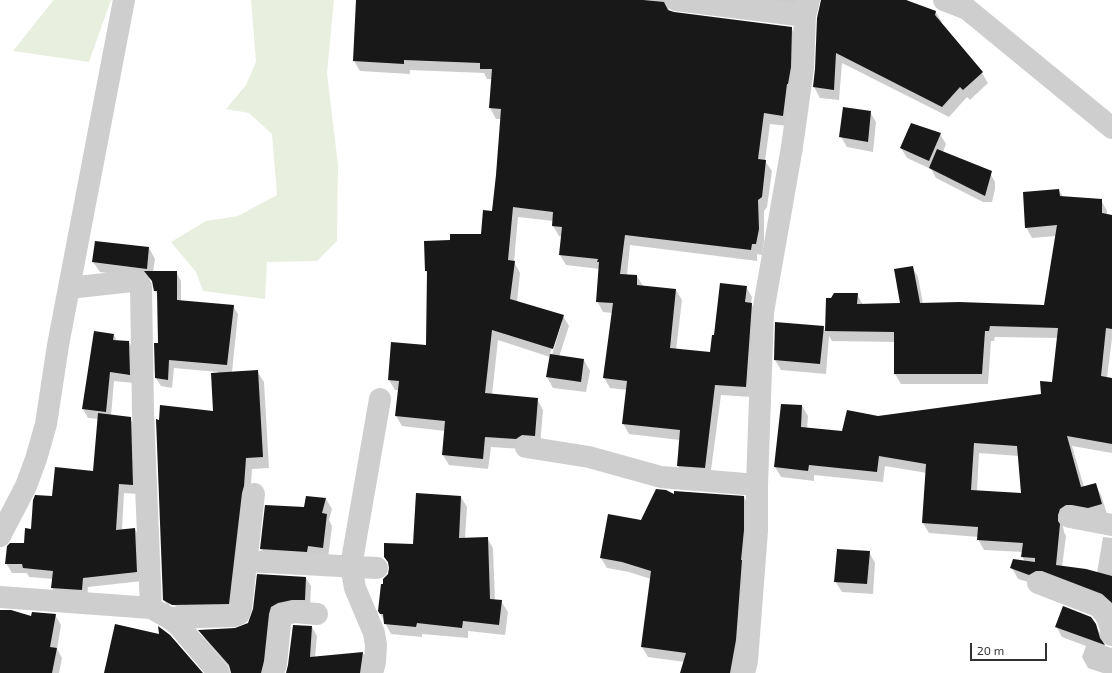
<!DOCTYPE html>
<style>
body{margin:0}
#map{position:relative;width:1112px;height:673px;overflow:hidden;background:#fff;font-family:"Exo 2",sans-serif}
canvas{display:block}
.scale{position:absolute;left:970px;top:643px;width:77px;height:18px;box-sizing:border-box;border:2px solid #313131;border-top:0;padding-left:5px;font-size:12px;line-height:14px;white-space:nowrap;color:#313131;-webkit-text-stroke:3px #fff;paint-order:stroke}
</style>
<div id="map">
<canvas width="1112" height="673"></canvas>
<div class="scale">20 m</div>
</div>
<script>
const g = document.querySelector('canvas').getContext('2d');
g.lineJoin = 'round';
function paint(path, color) {
  g.fillStyle = color;
  g.fill(path, 'evenodd');
}
function stroke(path, color, width, dash) {
  g.strokeStyle = color;
  g.lineWidth = width;
  g.lineCap = dash ? 'butt' : 'round';
  g.setLineDash(dash || []);
  g.stroke(path);
}
paint(new Path2D(`
 M53,0h58l-22,62 -76,-11 39,-49z
 M251,0h83l-7,73 11,92 -1,76 -20,20 -50,1 -2,37 -62,-8 -7,-19 -25,-30 35,-21 32,-5 39,-21 -5,-61 -23,-21 -23,-4 20,-24 10,-23z`), '#e9efdf');
paint(new Path2D(`
 M374,0h302l-5,3 -2,6v2l5,2 117,15 7,10 -10,88 -18,-2 -5,37 7,10 -5,36 -3,4v30l-2,14 -5,-1v7l-127,-16 -3,30 10,1 6,10 33,4 6,10 -6,50 35,3 4,-17 31,-49 6,10 -1,7 6,10 -5,83 -31,-2 -11,83 -26,-2 -6,-10 2,-26 -51,-6 -6,-11 4,-33 -17,-2 -6,-10 9,-65 -10,-1 -6,-11 3,-32 -34,-4 -6,-10 2,-18 -3,-1 -6,-10v-5l-35,-4 -4,45 6,11 -3,29 46,14 6,10 -10,31 25,3 6,11 -4,21 -33,-4 -6,-11 3,-20 -52,-17 -6,55 45,4 6,11 -3,36 -18,3 -31,-2 -3,22 -39,-4 -6,-10 2,-24 -43,-5 -6,-10 3,-26h-4l-6,-10 38,-34 1,-71 -2,-4 -1,-29 26,-1 31,-6 11,-23 8,-93h-5l-6,-11 2,-29h-5l-3,-6 -74,-3v4l-50,-3 -6,-10zM560,322h2l-10,33 -2,-1z
 M702,0h107l-8,12z
 M822,0h86v1l27,10 7,11 -1,1 41,50 6,10 -18,17 -3,-3 -18,20 -107,-54 -3,37 -19,-2 -6,-11z
 M870,112l6,10 -3,30 -26,-5 -6,-10z
 M940,134l6,10 -3,8 46,19 6,11v7l-3,13h-9l-47,-24 -5,-9 -24,-11 -6,-10z
 M1059,190l4,7 38,3 6,11v4l5,1v122l-5,40 5,1v74l-40,-7 12,41 11,-3 6,11 6,19 -41,6 -3,6 1,6 2,4 -4,31 35,6 6,-36 9,1v69l-94,-28 -6,-11 13,-6 -3,-6 1,-4 -39,-2 -6,-11 1,-2 -50,-4 -6,-10 4,-50 -42,-7 -2,16 -69,-7v6l-33,-4 -6,-10 27,-61 6,10 -1,13 36,3 35,-15 164,-22 11,-12 5,-45 -63,-1 -1,4h-3l-3,43h-87l-6,-10v-32l-63,-1 -3,-5 -3,38 -45,-4 -6,-10 48,-33 3,5 1,-33 30,-5 6,11 38,-1 11,-37 6,10 5,27 122,2 11,-70 -24,2 -6,-11zM979,453l40,3 3,38 -45,-3z
 M149,248l6,11 -2,13h23l5,9v20l52,5 5,8 -6,58 25,-1 7,11 5,86 -17,1 -2,29 -15,117 -64,-3 -7,-12 50,-188 4,-40 -44,-4 -2,20 -11,-2 -5,-8 3,-34v-47l-4,-6 -2,-8 -3,-4 -50,-7 -7,-10zM169,602l8,5 -1,2 -7,-4z
 M114,335l3,6 12,1 5,9v32l-20,-2 -3,35 19,2 5,9 3,67 -14,-1 -2,37 13,-1 5,9 2,43 -54,6 -1,12 -29,-2 -6,-9 1,-9 -24,-2 -2,-4h-15l-6,-10 19,-19 28,-47 41,-25 5,-53 -11,-1 -5,-9z
 M674,495l70,2 6,11 -13,165h-55l3,-11 -37,-5 -6,-10 9,-68 -22,-7 -22,-4 -6,-10z
 M461,497l6,10 -2,31h22l6,10 2,53h6l7,11 -3,23 -37,-4v7l-46,-4v3l-31,-3 -11,-21 4,-27 5,-11 1,-8 -5,-10 29,-12z
 M326,499l6,10 -3,11 3,6 -4,32 -61,1 -6,-10 44,-41z
 M869,552l6,11 -2,31 -31,-2 -7,-11z
 M306,578l5,8 -1,23 -12,-1 -31,65h-35v-2l-27,-32 -5,-8 35,-2 14,-5z
 M0,610l32,7 23,-2 6,10 -4,24 5,9 -3,15h-59z
 M1095,625l7,11 3,10 7,2v25h-9l-15,-5 -6,-11 4,-11 -24,-9 -6,-11z
 M312,627l5,9 -2,22 48,-5 5,8 -2,12h-79z`), '#0003');
paint(new Path2D(`
 M356,0h287l21,2 4,8 6,2 118,15 -1,40 -3,17h-1l-4,32 -19,-3 -6,46 8,1 -4,37 -4,3 1,29 -3,15h-4l-1,6 -126,-15 -5,39 17,1v10l39,4 -6,59 40,4 2,-17h2l6,-52 27,3 -2,16 7,1 -6,84 -31,-2 -10,83 -28,-2 3,-36 -58,-6 5,-43 -24,-3 10,-75 -17,-1 3,-40h-2l1,-3 -39,-4 3,-28 -10,-1 1,-14 -40,-5 -5,53 7,1 -5,38 54,16 -11,34 -61,-19 -7,63 53,5 -3,38 -13,-1 -6,4 -31,-2 -2,22 -41,-4 3,-34 -50,-5 4,-35 -11,-1 3,-38 35,3 1,-74h-2l-1,-30 26,-1v-6h31l2,-24 9,1 4,-36 5,-66 -12,-1 3,-39h-12v-6l-76,-3v4l-51,-3z
 M821,0h85l30,11 -1,4 48,57 -20,18 -3,-3 -18,20 -106,-54 -2,37 -21,-3 2,-18 2,-51z
 M843,107l28,4 -3,31 -29,-5z
 M911,123l30,10 -12,28 -29,-13z
 M937,149l55,22 -7,25 -56,-28z
 M1059,189l1,7 42,3v14l10,2v114l-6,-1 -5,48 11,2v66l-45,-8 14,51 15,-4 6,21 -14,4 -16,-3h-6l-6,4 -2,6v6l2,3 -4,41 30,4 26,7v27l-10,-9 -60,-23h-6l-7,4 -19,-7 3,-9 22,3v-4l-14,-1 2,-14 -46,-3 1,-13 -56,-4 4,-59 -47,-8 -2,16 -68,-7 -1,6 -34,-4 7,-63 21,1 -1,22 41,4 5,-21 31,6 163,-22 -1,-13 12,1 6,-54 -68,-2 -1,5h-4l-3,43h-88v-42l-69,-1 1,-33h5l3,-5h24l-1,11 43,-1 -6,-34 19,-3 7,37 39,-1 85,3 13,-80 -32,3 -2,-36zM974,443l43,3 4,47 -50,-3z
 M95,241l54,6 -2,22 -55,-7z
 M144,271h33v29l57,5 -7,60 -58,-5 -1,20 -13,-2 -1,-35h4l-1,-52h-3l-2,-10z
 M775,322l49,4 -4,38 -46,-4z
 M94,331l20,3 -1,6 16,1 1,34 -20,-3 -4,40 -24,-3z
 M550,354l34,5 -3,23 -35,-5z
 M258,370l5,87 -17,1 -2,28 -2,7 -13,111 -57,1 -9,-5 -7,-181 3,1 1,-15 53,6 -2,-38z
 M98,413l33,4 2,68 -14,-1 -3,46 19,-2 2,44 -54,6 -1,12 -31,-2 2,-17 -30,-3 -1,-4h-17l2,-18 3,-3h14l1,-15 6,1 2,-29 2,-5 17,1 3,-29 38,4z
 M656,489l10,1 8,4v-3l70,5v34l-3,30h1l-6,80 -6,33h-50l6,-20 -45,-6 10,-76 -29,-9 -22,-4 8,-44 33,6z
 M416,493l45,3 -2,42 29,-1 2,62 12,1 -3,25 -36,-4 -1,7 -45,-5 -1,4 -32,-3 -1,-10h-3l-2,-3 3,-27h2v-5l5,-5 1,-6 -1,-6 -4,-5v-14l29,1z
 M306,496l20,2 -4,15 5,1 -4,34 -15,-2 -1,6 -47,-3 5,-44 39,2z
 M837,549l33,2 -3,33 -33,-2z
 M257,574l49,3 -1,23h-13l-14,3 -7,4 -2,7 -5,47 -3,12h-30l-2,-8 -31,-35 37,-2 13,-5 5,-14z
 M1063,606l28,11 5,7 4,14 5,7 -50,-18z
 M0,610h11l20,6 1,-4 24,2 -6,33 7,1 -5,25h-52z
 M115,624l44,10 -1,-8 12,9 33,38h-99z
 M293,625l19,1 -2,31 53,-5 -3,21h-74l2,-8z`), '#181818');
stroke(new Path2D(`
 M676,0l129,16
 M944,0l23,9 145,119
 M69,288l63,-7 6,1 3,5 2,125 8,196
 M526,447l63,10 72,20 96,8
 M1070,517l42,8
 M0,536l26,-50 10,-27 10,-35 12,-79 66,-345
 M247,561l130,7
 M1038,583l60,23c9,8 12,17 14,29
 M0,597l151,11 18,10 10,8 40,47
 M169,618l65,-2 5,-2 2,-6 13,-114
 M273,673l3,-9 5,-49 14,-3 22,2
 M372,673l3,-11 1,-17 -2,-12 -19,-45 -4,-22 29,-167
 M744,673l3,-12 10,-130v-46l6,-173 29,-165 11,-79 2,-52 4,-16`), '#cecece', 22);
</script>
